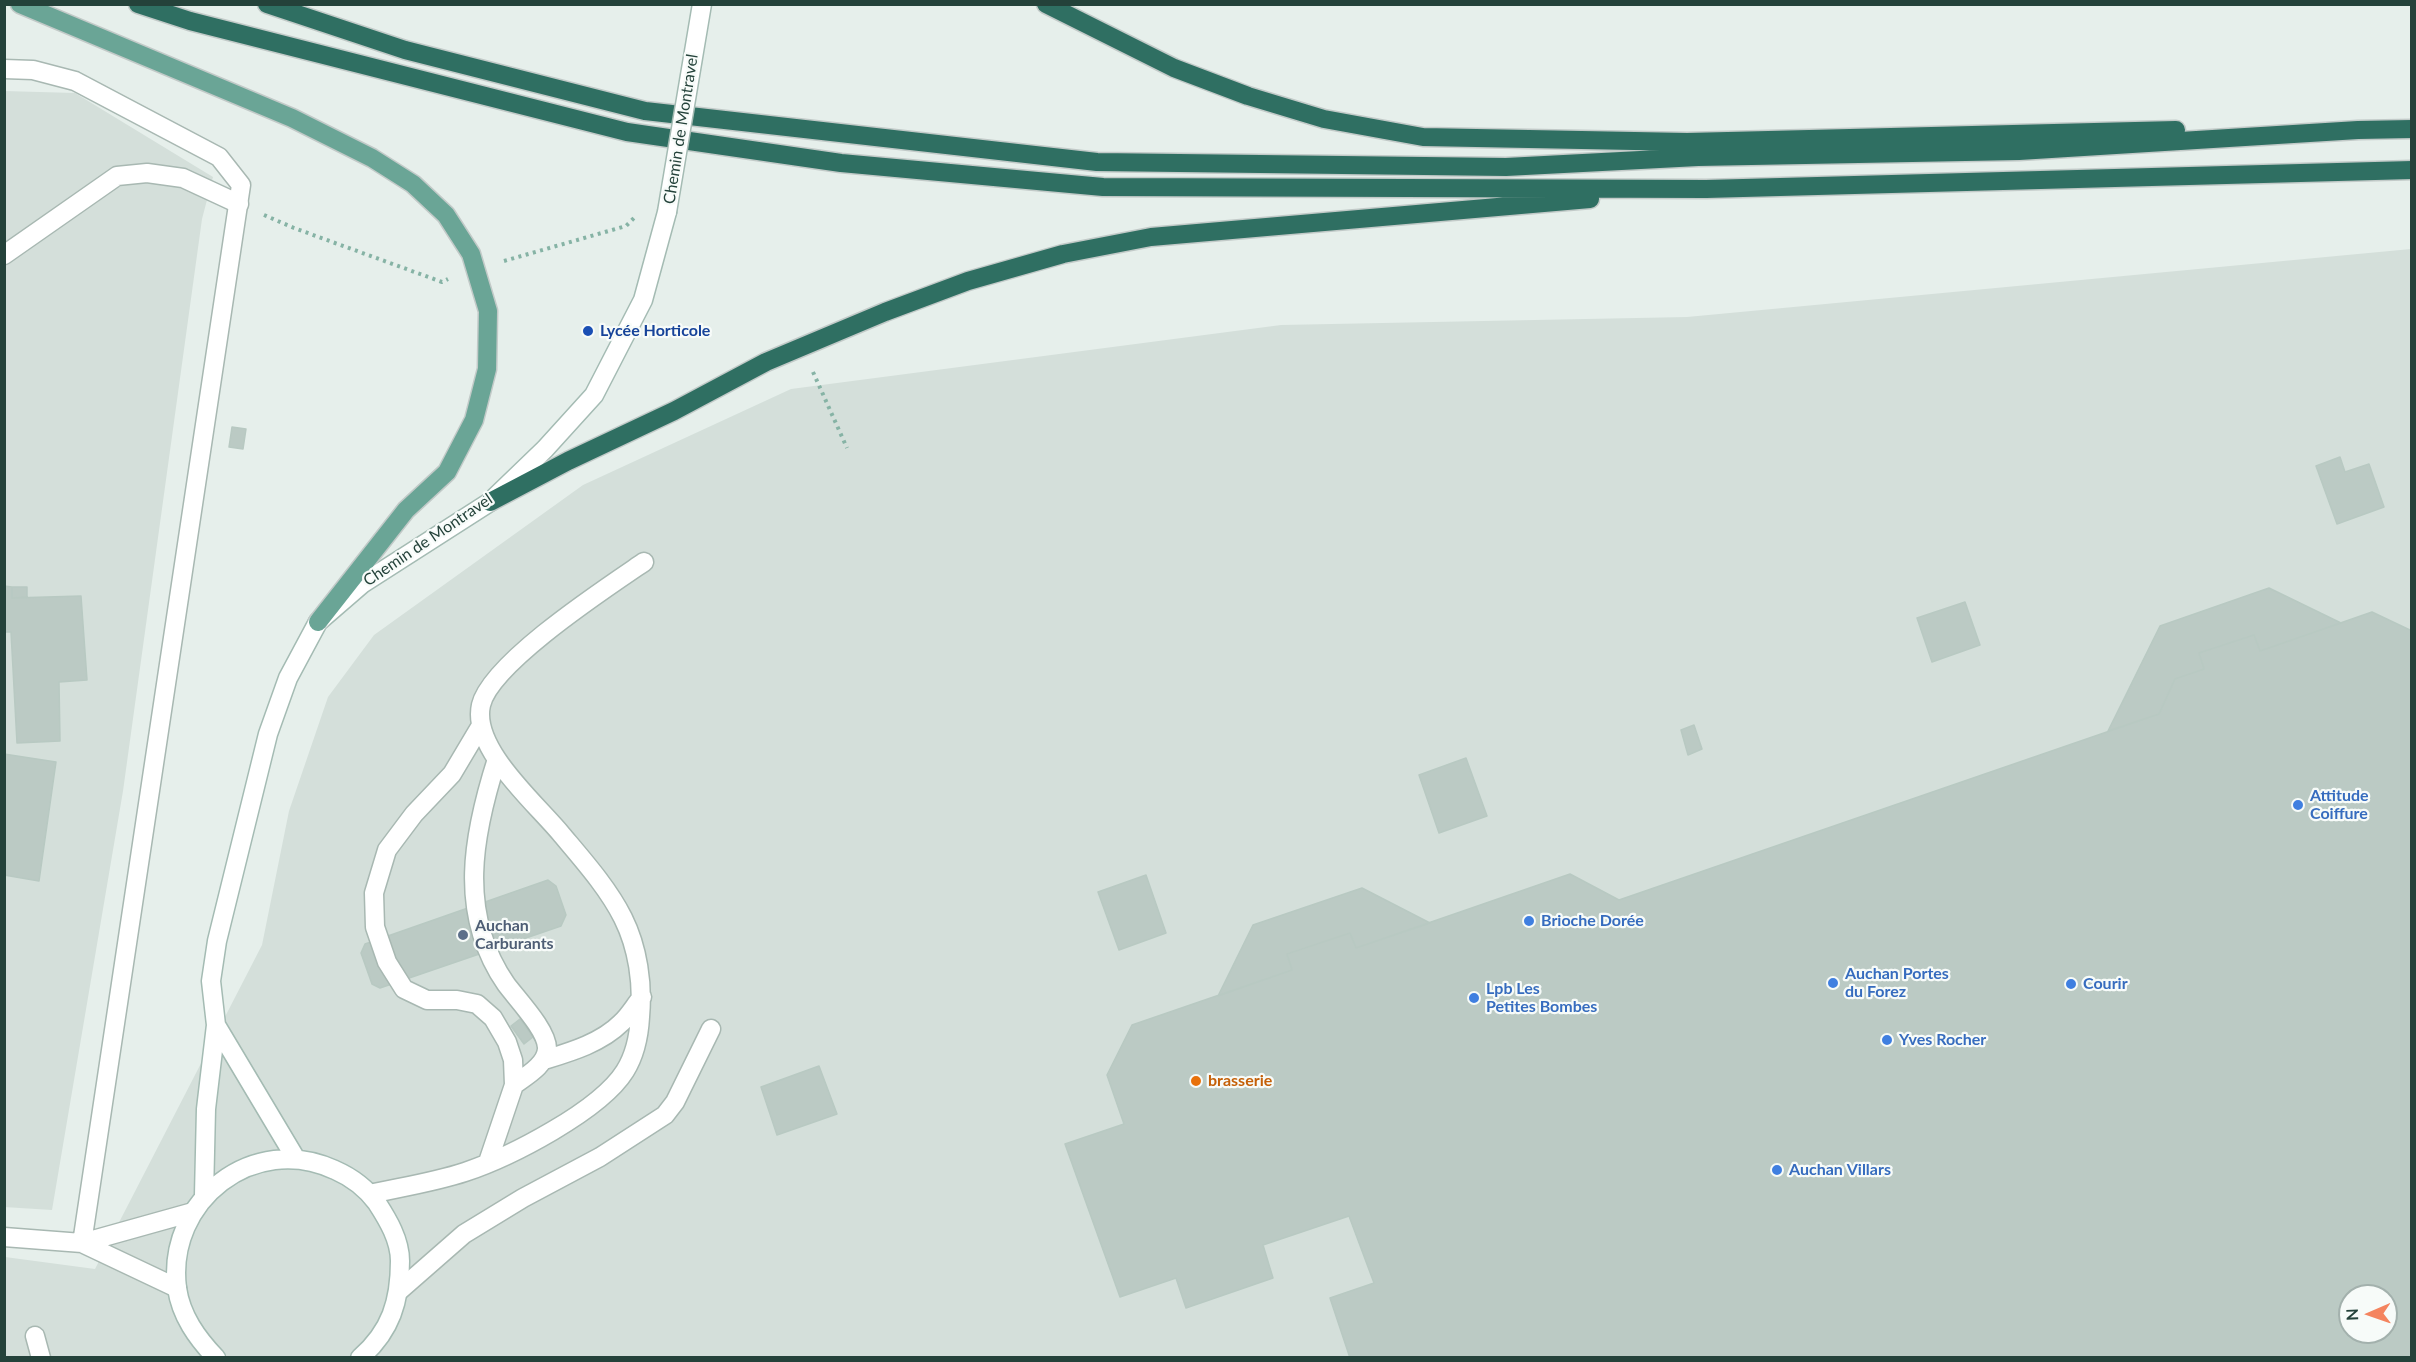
<!DOCTYPE html>
<meta charset="utf-8">
<style>
body{margin:0}
#map{position:relative;width:2416px;height:1362px;overflow:hidden;background:#e6efeb;font-family:Lato,sans-serif}
canvas{display:block}
.frame{position:absolute;inset:0;border:6px solid #24423a;pointer-events:none}
.north{position:absolute;left:2338px;top:1284px;width:60px;height:60px;box-sizing:border-box;background:#f7fbf9;border:2px solid #a3b1ad;border-radius:50%;rotate:268deg;font-size:16px;font-weight:700;line-height:24px;text-align:center;color:#24423a}
.north::after{content:'';display:block;margin:auto;width:21px;height:27px;background:#f4845f;clip-path:polygon(50% 0,100% 100%,50% 72%,0 100%)}
</style>
<div id="map">
<canvas width="2416" height="1362"></canvas>
<div class="frame"></div>
<div class="north">N</div>
</div>
<script>
const g = document.querySelector('canvas').getContext('2d');
g.lineJoin = 'round';
function paint(path, color) {
  g.fillStyle = color;
  g.fill(path, 'evenodd');
}
function stroke(path, color, width, dash) {
  g.strokeStyle = color;
  g.lineWidth = width;
  g.lineCap = dash ? 'butt' : 'round';
  g.setLineDash(dash || []);
  g.stroke(path);
}
function write(font, color, halo, rows, align = 'center') {
  g.font = font + ' Lato,sans-serif';
  g.lineWidth = 4.5;
  g.setLineDash([]);
  g.textBaseline = 'middle';
  g.strokeStyle = halo;
  g.fillStyle = color;
  for (const [text, x, y, turn = 0] of rows) {
    g.save();
    g.translate(x, y);
    g.rotate((+turn || 0) * Math.PI / 180);
    g.textAlign = isNaN(turn) ? turn : align;
    if (halo) g.strokeText(text, 0, 0);
    g.fillText(text, 0, 0);
    g.restore();
  }
}
paint(new Path2D(`
 M4,91l71,2 138,84 -11,42 -79,572 -71,419 -48,-3z
 M2411,249v1108l-2406,1v-101l90,12 167,-324 27,-134 39,-114 46,-62 209,-150 208,-96 490,-64 406,-8zM2350,1296h36v36h-36z`), '#d4dfda');
const building = new Path2D(`
 M232,427l14,2 -3,20 -14,-2z
 M2340,457l5,15 24,-8 15,43 -47,17 -21,-58z
 M4,586l8,1v11l69,-2 6,84 -28,2 1,59 -43,2 -6,-111h-7z
 M12,587h15v10l-15,1z
 M2269,588l72,35 -81,28 -6,-16 -55,18 5,16 -29,10 -16,35 -51,17 52,-105z
 M1965,602l15,43 -48,17 -15,-44z
 M2372,612l40,19v727h-1062l-20,-60 44,-15 -25,-67 -86,29 10,33 -87,30 -10,-30 -56,19 -55,-153 59,-20 -17,-49 25,-50 160,-55 -5,-16 63,-21 6,15 214,-74 49,26 540,-186 16,-35 29,-10 -5,-16 55,-18 6,16zM2350,1296h36v36h-36z
 M1694,725l8,24 -14,6 -7,-25z
 M4,754l52,8 -17,119 -35,-6z
 M1466,758l21,58 -48,17 -20,-58z
 M1146,875l20,58 -47,17 -21,-58z
 M548,880l8,6 10,29 -5,11 -181,62 -8,-4 -11,-31 4,-9z
 M1362,888l68,35 -74,25 -6,-15 -63,21 5,16 -74,26 35,-71z
 M520,1019l13,18 -9,7 -13,-18z
 M819,1066l18,48 -60,21 -16,-48z`);
paint(building, '#bbcac4');
stroke(building, '#b8c9c2', 1.5);
const lane = new Path2D(`
 M4,255l113,-79 30,-3 36,5 56,26
 M480,727l-28,47 -38,40 -27,36 -13,43 1,34 12,35 17,27 23,11h30l20,4 16,14 14,24 6,18 1,25 -26,77
 M497,759c-24,75 -40,154 9,225 11,15 42,47 41,65 -1,16 -21,27 -33,36
 M544,1060c26,-8 57,-17 77,-37 8,-7 14,-18 21,-26
 M370,1194c32,-7 65,-12 95,-22 45,-15 135,-61 160,-101 10,-16 14,-36 15,-54 3,-33 -2,-69 -17,-99 -15,-30 -40,-58 -61,-83 -25,-31 -91,-86 -81,-130 10,-42 125,-117 163,-143
 M400,1290l64,-56 59,-36 77,-41 65,-42 10,-13 36,-73
 M35,1336l6,22`);
const street = new Path2D(`
 M4,69l29,1 42,11 144,76 22,28 -159,1058
 M4,1237l78,6 111,-31
 M82,1243l95,45`);
const secondary = new Path2D(`
 M216,1025l80,134
 M204,1195l2,-86 10,-84 -5,-44 6,-40 51,-207 20,-56 30,-56 44,-38 128,-82 55,-53 49,-54 49,-95 24,-88
 M216,1358c-19,-20 -35,-42 -39,-70 -11,-88 77,-156 158,-118 16,7 31,18 42,33 11,17 23,37 23,58 0,40 -9,70 -40,97`);
const primary = new Path2D(`
 M20,4l272,114 80,40 41,26 33,31 25,39 17,57 -1,58 -13,51 -27,52 -41,38 -88,112`);
const highway = new Path2D(`
 M138,4l52,17 437,111 214,31 262,24 603,2 706,-19
 M267,4l138,46 240,61 452,51 409,5 192,-10 321,-6 339,-21 54,-1
 M1046,4l128,64 74,28 76,23 99,18 264,5 489,-12
 M490,502l78,-41 106,-50 92,-49 119,-50 83,-31 95,-27 88,-17 439,-38`);
stroke(lane, '#a8b8b2', 21);
stroke(street, '#a8b8b2', 21);
stroke(secondary, '#a4bbb3', 21);
stroke(primary, '#c2cac8', 21);
stroke(highway, '#c2cac8', 21);
stroke(new Path2D(`
 M264,215l30,13 148,54 6,-3
 M504,261l122,-35 9,-9
 M813,372l34,76`), '#86b3a5', 4, [3, 4.5]);
stroke(lane, '#fff', 18);
stroke(street, '#fff', 18);
stroke(secondary, '#fff', 18);
stroke(primary, '#6aa596', 18);
stroke(highway, '#2f6f62', 18);
const secondaryBridge = new Path2D(`
 M667,212l35,-208`);
stroke(secondaryBridge, '#a4bbb3', 21, []);
stroke(secondaryBridge, '#fff', 18);
for (const [x, y, r, color] of [
 [588,331,6,"#1a4fb4"],
 [2298,805,6,"#3f7fe0"],
 [1529,921,6,"#3f7fe0"],
 [463,935,6,"#5c6f8a"],
 [1833,983,6,"#3f7fe0"],
 [2071,984,6,"#3f7fe0"],
 [1474,998,6,"#3f7fe0"],
 [1887,1040,6,"#3f7fe0"],
 [1196,1081,6,"#e8710a"],
 [1777,1170,6,"#3f7fe0"]
]) {
  const dot = new Path2D();
  dot.arc(x, y, r, 0, 2 * Math.PI);
  g.fillStyle = color;
  g.fill(dot);
  stroke(dot, '#f7fbf9', 2);
}
write('16px', '#24423a', '#f7fbf9', [
 ["Chemin de Montravel",681,129,-81],
 ["Chemin de Montravel",428,540,-34]
]);
write('bold 16px', '#164399', '#f7fbf9', [
 ["Lycée Horticole",600,331]
], 'left');
write('bold 16px', '#366cbe', '#f7fbf9', [
 ["Attitude",2310,796],
 ["Coiffure",2310,814],
 ["Brioche Dorée",1541,921],
 ["Auchan Portes",1845,974],
 ["du Forez",1845,992],
 ["Courir",2083,984],
 ["Lpb Les",1486,989],
 ["Petites Bombes",1486,1007],
 ["Yves Rocher",1899,1040],
 ["Auchan Villars",1789,1170]
], 'left');
write('bold 16px', '#4e5e75', '#f7fbf9', [
 ["Auchan",475,926],
 ["Carburants",475,944]
], 'left');
write('bold 16px', '#c56008', '#f7fbf9', [
 ["brasserie",1208,1081]
], 'left');
</script>
